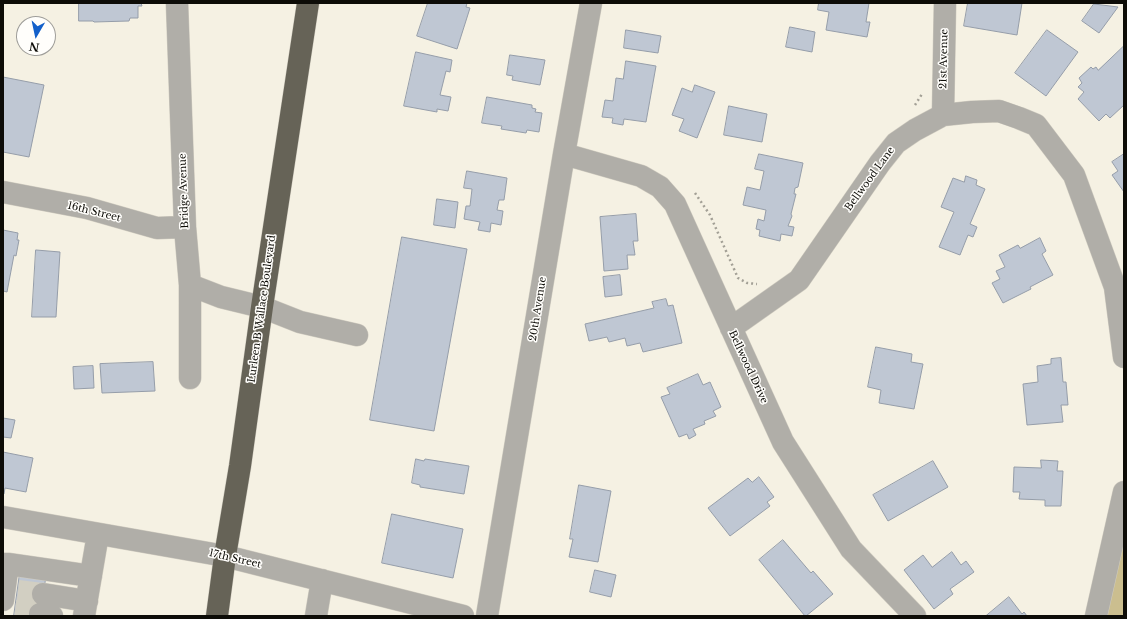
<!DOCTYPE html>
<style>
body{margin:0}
#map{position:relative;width:1127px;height:619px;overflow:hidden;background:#f5f1e3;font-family:"Libre Baskerville",serif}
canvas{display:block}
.frame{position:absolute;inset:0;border:4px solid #0d0c07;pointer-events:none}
.north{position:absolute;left:16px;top:16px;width:40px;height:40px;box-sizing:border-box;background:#fffefb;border:1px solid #9e9d99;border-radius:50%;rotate:189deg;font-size:11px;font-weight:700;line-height:16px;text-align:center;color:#0d0c07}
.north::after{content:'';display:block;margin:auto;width:14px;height:18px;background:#1360ca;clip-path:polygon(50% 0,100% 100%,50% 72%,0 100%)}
</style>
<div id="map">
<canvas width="1127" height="619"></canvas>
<div class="frame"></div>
<div class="north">N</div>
</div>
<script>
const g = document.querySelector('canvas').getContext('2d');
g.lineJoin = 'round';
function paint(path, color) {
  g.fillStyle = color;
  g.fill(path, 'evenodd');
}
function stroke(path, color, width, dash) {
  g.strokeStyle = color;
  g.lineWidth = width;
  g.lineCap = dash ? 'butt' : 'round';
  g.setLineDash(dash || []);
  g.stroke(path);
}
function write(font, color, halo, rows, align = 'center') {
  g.font = font + ' "Libre Baskerville",serif';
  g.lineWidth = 3;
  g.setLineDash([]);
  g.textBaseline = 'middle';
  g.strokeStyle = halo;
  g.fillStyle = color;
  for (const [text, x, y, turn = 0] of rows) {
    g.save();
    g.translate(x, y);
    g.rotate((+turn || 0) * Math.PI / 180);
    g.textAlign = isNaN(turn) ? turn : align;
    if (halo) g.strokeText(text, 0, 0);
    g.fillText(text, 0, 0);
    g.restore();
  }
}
paint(new Path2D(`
 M1124,523v93h-18z`), '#cbbe8f');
const building = new Path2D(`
 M79,3h62l1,3h-4v12h-8l-1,3 -35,1 -1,-1h-14z
 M428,3h39l-1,4 4,1 -13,41 -40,-13z
 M819,3h50l-3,19h4l-3,15 -41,-7 3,-18 -11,-2z
 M968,3h54l-5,32 -53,-9z
 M1094,4l24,3 -19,26 -17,-12z
 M790,27l25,5 -3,20 -26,-5z
 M626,30l35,6 -3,17 -34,-5z
 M1047,30l31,22 -32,44 -31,-23z
 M1124,46v59l-14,13 -4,-4 -7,7 -21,-22 6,-7 -6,-5 4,-4 -3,-5 12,-11 2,2 3,-2 2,3z
 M416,52l36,8 -2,12 -4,-1 -6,24 11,2 -3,14 -11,-2v3l-33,-6z
 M510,55l35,5 -5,25 -28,-5 1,-4 -6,-1z
 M626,61l30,5 -10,56 -22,-3 -1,6 -11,-2 1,-5 -11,-1 3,-17 8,1 3,-23 7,1z
 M3,77l41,8 -15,72 -26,-5z
 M695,85l20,7 -18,46 -18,-7 5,-12 -12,-4 10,-27 10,4z
 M487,97l45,8v3l4,1 -1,3 7,1 -3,19 -12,-2 -1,3 -25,-4 1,-3 -20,-3z
 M729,106l38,8 -5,28 -38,-7z
 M759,154l44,9 -5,24 -3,1 -1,6h2l-5,20 1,2 -4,10 6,1 -2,9 -11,-2 -1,7 -21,-5 1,-6 -4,-1 2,-10 6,2 2,-11 -23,-5 4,-18 13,3 4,-19 -9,-2z
 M1124,154v38l-12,-17 6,-4 -6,-9z
 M467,171l40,7 -3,22h-5l-2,10 6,1 -2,14 -10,-2 -1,9 -12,-2 2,-8 -16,-3 2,-13h4l2,-17 -8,-1z
 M966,176l11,4 -1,5 9,4 -15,35 7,3 -4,10 -5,-2 -8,20 -21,-8 15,-35 -13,-5 12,-29 11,4z
 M437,199l21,3 -3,26 -21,-3z
 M636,214l2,27h-5l2,14h-8l1,14 -24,2 -4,-54z
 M3,230l15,3 -1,7h2l-3,16 -2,-1 -7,37 -4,-1z
 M402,237l65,12 -33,182 -64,-11z
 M1040,238l6,13 -4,3 11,21 -23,12 1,2 -28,14 -11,-20 8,-4 -4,-8 9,-4 -6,-12 19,-10 2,3z
 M36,250l24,2 -4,65h-24z
 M620,275l2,20 -17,2 -2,-20z
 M666,299l2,7 5,-1 9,38 -39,9 -3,-9 -13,3 -2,-8 -16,4 -2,-5 -18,4 -4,-17 69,-16 -2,-6z
 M876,347l36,7 -1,8 12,2 -9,45 -35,-6 2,-13 -13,-3z
 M1061,358l2,24h3l2,23h-7l2,17 -36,3 -4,-41 15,-2 -1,-16 14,-2v-5z
 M153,362l2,29 -53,2 -2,-29z
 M93,366l1,22 -20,1 -1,-22z
 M698,374l5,11 7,-3 11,25 -8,4 3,5 -12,5 1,3 -12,5 3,6 -7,4 -2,-5 -8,3 -18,-40 9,-3 -3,-6z
 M3,418l12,2 -4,18 -8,-1z
 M3,452l30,6 -7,34 -21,-4 -1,6h-1z
 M416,459l8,2 1,-2 44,7 -5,28 -44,-7v-2l-8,-2z
 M1041,460l17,1 -1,10h6l-2,35h-16v-6l-26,-1 1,-7h-7l1,-25 27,1z
 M933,461l15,26 -60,34 -15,-26z
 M759,477l15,20 -7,5 3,4 -40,30 -22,-28 40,-30 4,4z
 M579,485l32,6 -13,71 -29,-5 4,-18h-3z
 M392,514l71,15 -10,49 -71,-15z
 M783,540l28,33 2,-2 20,23 -27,22h-1l-46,-56z
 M952,552l9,13 5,-4 8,11 -24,17 3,5 -19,15 -30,-39 19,-15 9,12z
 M595,570l21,5 -5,22 -21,-5z
 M20,573l26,3 -6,40h-26z
 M1009,597l13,17 2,-2 3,4h-41z`);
paint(building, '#bfc7d3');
stroke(building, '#959da9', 1);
stroke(new Path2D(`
 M18,591l25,3
 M15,611l25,3`), '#d2cfc2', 22, [22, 11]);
const minor = new Path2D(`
 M177,3l8,224 5,58v93
 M943,115l2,-112
 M564,154l77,22 19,11 15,17 108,238 68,107 64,67
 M3,192l84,16 70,20 28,-1
 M190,285l31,12 41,10 38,15 57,13
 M731,328l68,-48 81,-117 16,-20 19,-13 28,-15 29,-3 27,-1 20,7 17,7 38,50 41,112 9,70
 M3,517l222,39 238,60
 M3,564h5l-5,36
 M8,564l83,12
 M43,594l44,7
 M40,614l12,2
 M84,616l14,-82
 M316,616l6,-36
 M487,616l77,-462 27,-151
 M1096,616l28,-124`);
const highway = new Path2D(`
 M217,616l8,-60 15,-90 22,-159 46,-304`);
stroke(minor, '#d0ccc0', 23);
stroke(highway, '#d0ccc0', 23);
stroke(new Path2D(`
 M915,105l7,-11
 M695,193l15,22 28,63 9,5 10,1`), '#a3a096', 2.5, [2, 3]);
stroke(minor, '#b0aea8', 22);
stroke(highway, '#666357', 22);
write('10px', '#0d0c07', '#fffefb', [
 ["21st Avenue",944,59,-89],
 ["Bellwood Lane",870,179,-54],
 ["Bridge Avenue",184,191,-92],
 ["16th Street",94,212,14],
 ["Lurleen B Wallace Boulevard",262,309,-82],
 ["20th Avenue",538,309,-81],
 ["Bellwood Drive",748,367,65],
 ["17th Street",235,559,13]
]);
</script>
